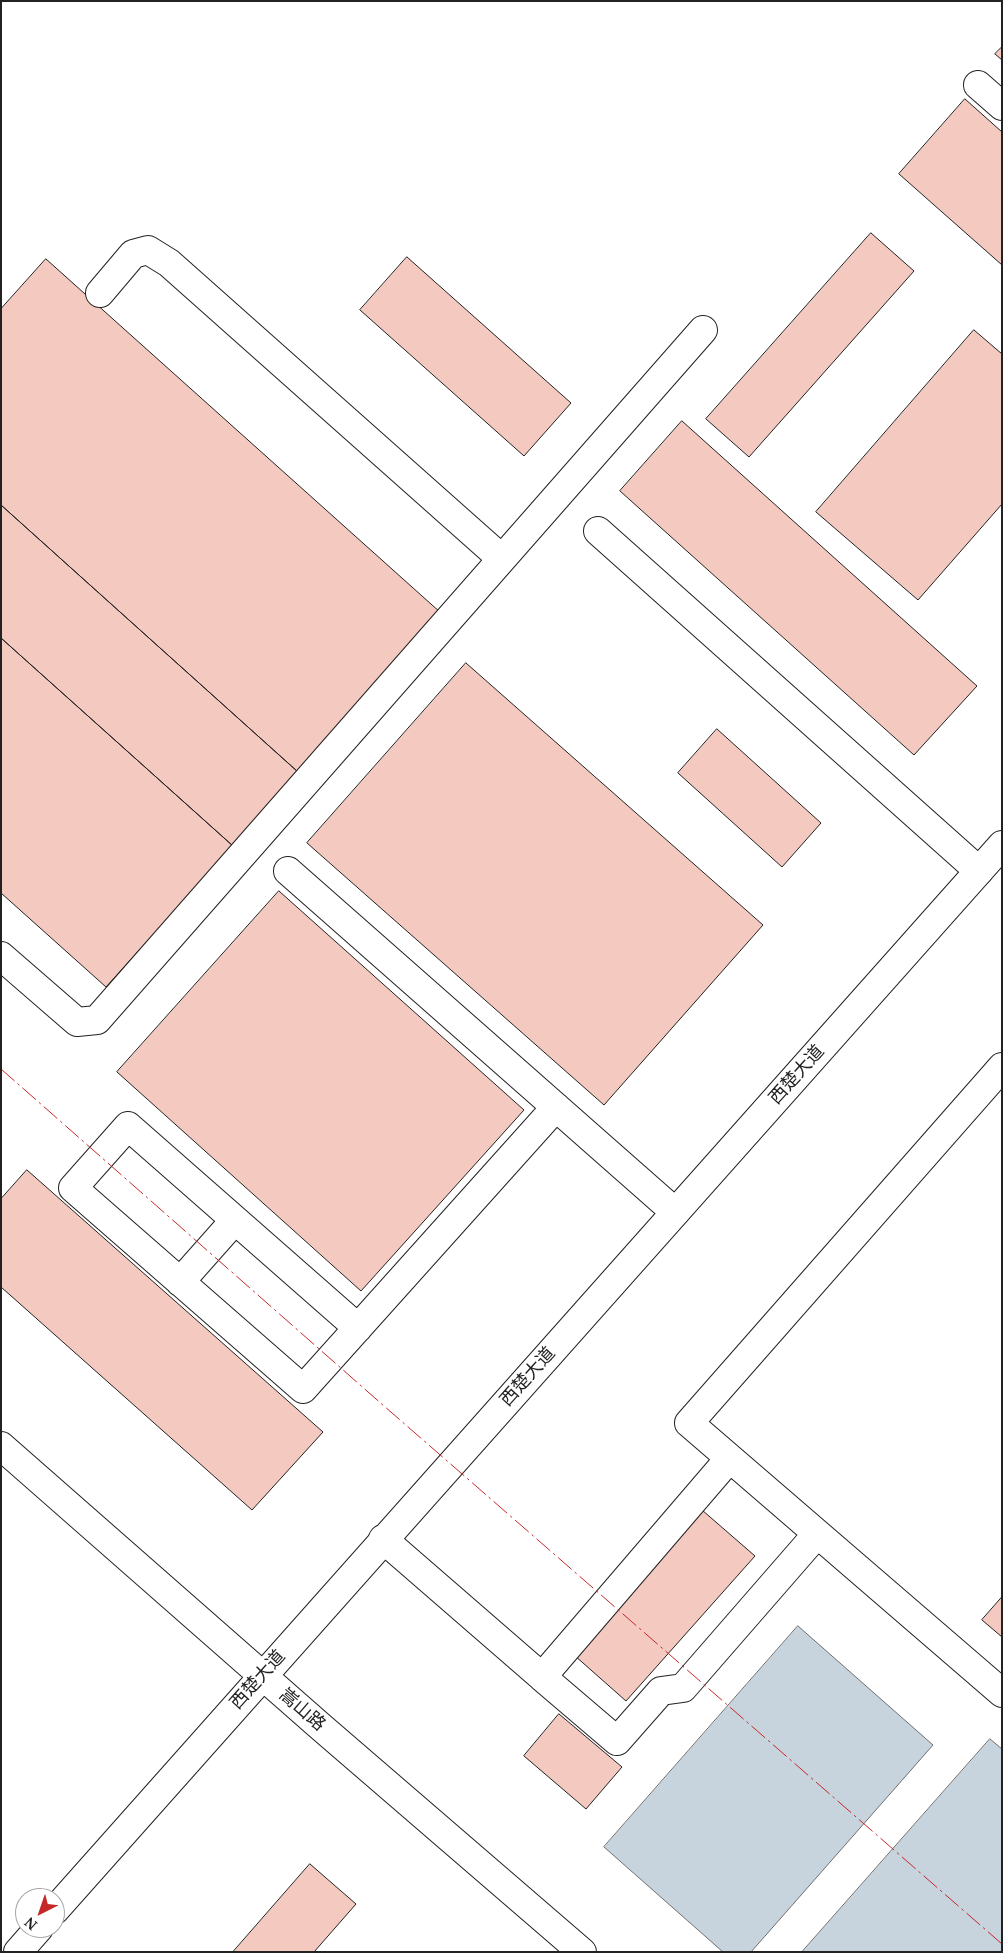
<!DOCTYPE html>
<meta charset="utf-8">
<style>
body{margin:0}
#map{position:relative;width:1003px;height:1953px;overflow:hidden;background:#fff;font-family:"Noto Serif",serif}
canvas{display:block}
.frame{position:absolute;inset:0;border:2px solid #222;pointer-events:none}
.north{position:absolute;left:15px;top:1888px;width:50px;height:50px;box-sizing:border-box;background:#fff;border:1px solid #a7a7a7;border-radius:50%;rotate:221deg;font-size:14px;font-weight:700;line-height:20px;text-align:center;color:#222}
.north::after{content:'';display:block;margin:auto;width:18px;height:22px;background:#c62828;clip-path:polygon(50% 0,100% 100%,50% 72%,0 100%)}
</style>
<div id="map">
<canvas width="1003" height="1953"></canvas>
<div class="frame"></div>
<div class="north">N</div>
</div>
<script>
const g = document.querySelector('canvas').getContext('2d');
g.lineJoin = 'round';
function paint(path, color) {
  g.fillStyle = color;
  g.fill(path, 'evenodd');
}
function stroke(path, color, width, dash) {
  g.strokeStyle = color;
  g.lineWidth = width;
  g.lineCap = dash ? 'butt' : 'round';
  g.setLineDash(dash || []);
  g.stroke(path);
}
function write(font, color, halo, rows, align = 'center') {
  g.font = font + ' "Noto Serif","Noto Sans SC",serif';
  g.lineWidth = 4;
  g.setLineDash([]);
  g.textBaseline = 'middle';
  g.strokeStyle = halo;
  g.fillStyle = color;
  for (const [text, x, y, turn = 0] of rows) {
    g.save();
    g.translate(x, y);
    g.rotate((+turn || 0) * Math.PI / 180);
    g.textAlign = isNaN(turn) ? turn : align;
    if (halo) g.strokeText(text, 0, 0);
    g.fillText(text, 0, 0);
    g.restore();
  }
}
const water = new Path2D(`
 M798,1626l135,119 -182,207h-28l-119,-105z
 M990,1739l12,10v203h-200z`);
paint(water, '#c7d3dd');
stroke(water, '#6f6f6f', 1);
const building = new Path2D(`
 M1002,47v13l-7,-6z
 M965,99l37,33v133l-103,-91z
 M871,233l43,38 -165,186 -43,-38z
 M407,257l164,146 -47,53 -164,-146z
 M46,259l395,354 -143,159 -297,-267v-196z
 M974,330l28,24v150l-84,96 -102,-88z
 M682,421l295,265 -63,69 -294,-264z
 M1,505l297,267 -65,74 -232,-208z
 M1,638l232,208 -127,141 -105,-94z
 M466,663l297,262 -159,180 -297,-262z
 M717,729l104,94 -39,44 -104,-94z
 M279,891l245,219 -163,181 -244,-219z
 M27,1170l296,262 -71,78 -251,-223v-88z
 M702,1510l53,46 -129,145 -52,-46z
 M1002,1597v40l-20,-17z
 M559,1714l63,53 -36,42 -62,-53z
 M310,1864l46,40 -42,48h-81z`);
paint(building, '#f3c9c0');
stroke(building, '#222', 1);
const minor = new Path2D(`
 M978,85l24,21
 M100,293l33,-39 15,-4 21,13 333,296
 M598,531l381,340
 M288,871l387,341
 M1,956l76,66 20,-2 606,-690
 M1002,1067l-313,356 313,270
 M180,1282l55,-62
 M358,1328l-230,-202 -55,62 230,201 253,-282
 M1,1446l320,281 261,225
 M383,1539l159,138 187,-218
 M542,1677l75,64 44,-50 22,-3 134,-154`);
const major = new Path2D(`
 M55,1910l947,-1065
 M18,1952l21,-24`);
stroke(minor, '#222', 30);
stroke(major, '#222', 30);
stroke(minor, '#fff', 28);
stroke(major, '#fff', 28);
stroke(new Path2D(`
 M1,1069l383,337 618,538`), '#c62828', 1, [18, 4, 2.5, 4]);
write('18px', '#222', '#fff', [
 ["西楚大道",797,1075,-48],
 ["西楚大道",528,1377,-48],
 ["西楚大道",258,1680,-48],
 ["嵩山路",302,1710,41]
]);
</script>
